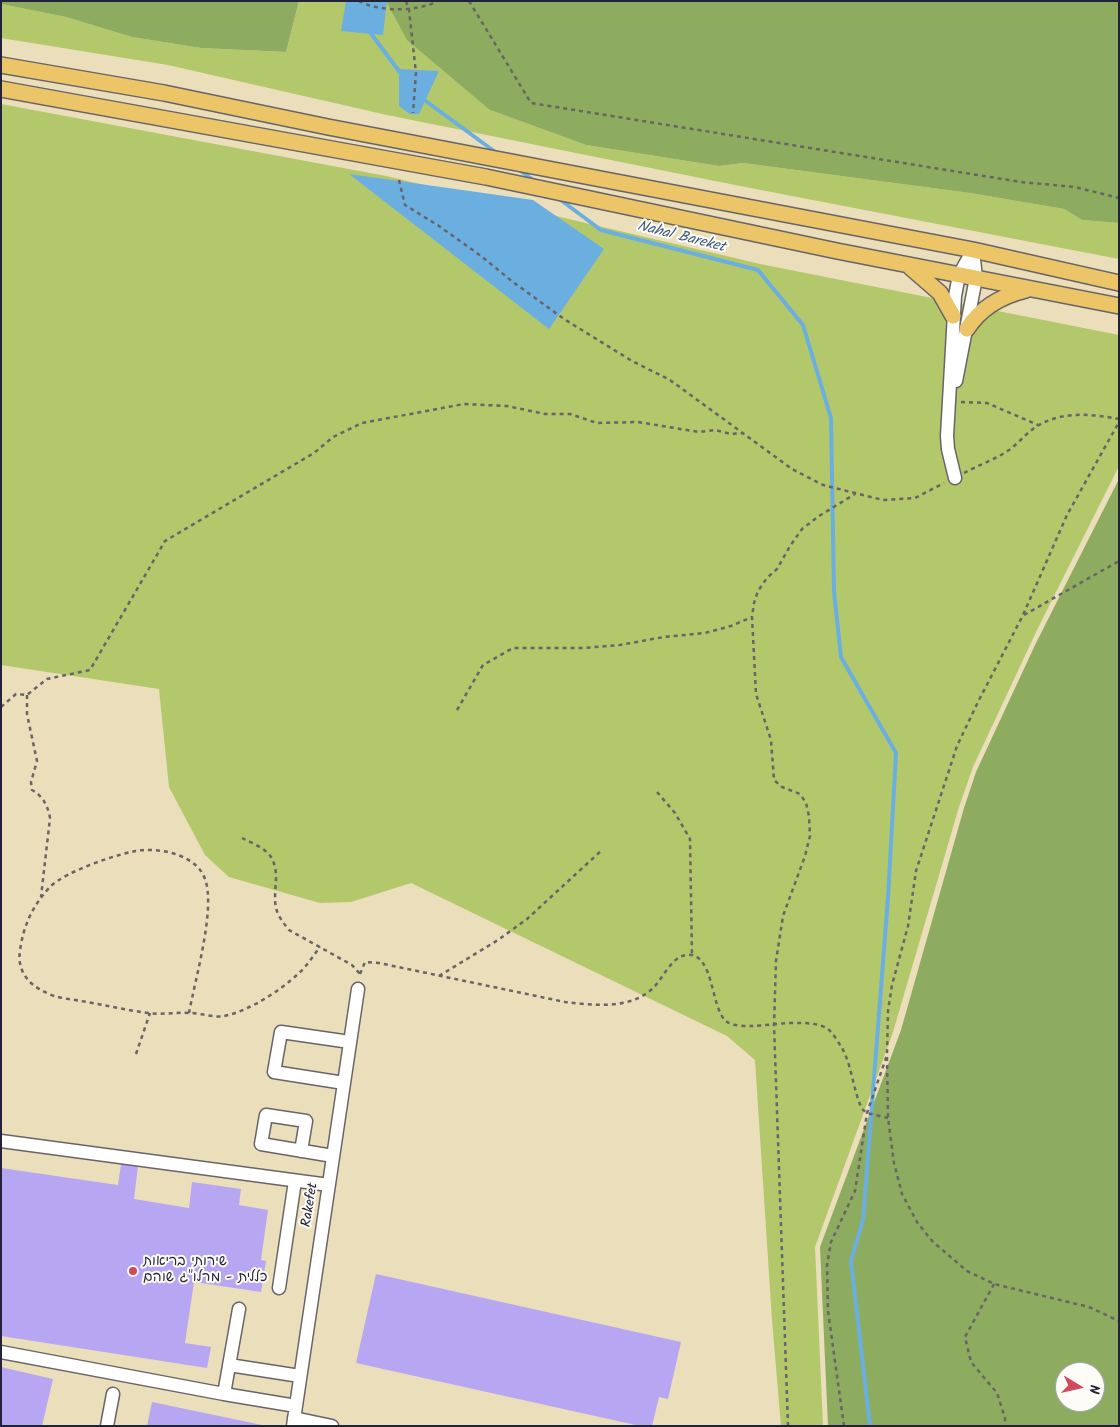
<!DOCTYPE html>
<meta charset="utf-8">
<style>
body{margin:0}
#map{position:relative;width:1120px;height:1427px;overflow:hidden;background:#ebdeba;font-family:Kalam,sans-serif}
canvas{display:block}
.frame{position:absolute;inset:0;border:2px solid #22223b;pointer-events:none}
.north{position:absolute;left:1055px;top:1362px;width:50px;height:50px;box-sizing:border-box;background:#fdfcf7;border:1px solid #a5a5ac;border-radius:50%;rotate:99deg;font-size:14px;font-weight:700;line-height:20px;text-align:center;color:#22223b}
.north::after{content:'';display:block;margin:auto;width:18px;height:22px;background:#d1495b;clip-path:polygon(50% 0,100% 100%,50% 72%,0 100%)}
</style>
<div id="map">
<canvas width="1120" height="1427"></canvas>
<div class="frame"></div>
<div class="north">N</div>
</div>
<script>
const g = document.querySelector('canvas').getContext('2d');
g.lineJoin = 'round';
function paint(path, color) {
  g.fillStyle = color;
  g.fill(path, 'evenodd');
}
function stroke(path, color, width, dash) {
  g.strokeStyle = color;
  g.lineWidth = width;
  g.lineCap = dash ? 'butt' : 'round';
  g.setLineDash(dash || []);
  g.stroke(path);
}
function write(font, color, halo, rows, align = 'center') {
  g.font = font + ' Kalam,"Playpen Sans Hebrew",sans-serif';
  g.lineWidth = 4;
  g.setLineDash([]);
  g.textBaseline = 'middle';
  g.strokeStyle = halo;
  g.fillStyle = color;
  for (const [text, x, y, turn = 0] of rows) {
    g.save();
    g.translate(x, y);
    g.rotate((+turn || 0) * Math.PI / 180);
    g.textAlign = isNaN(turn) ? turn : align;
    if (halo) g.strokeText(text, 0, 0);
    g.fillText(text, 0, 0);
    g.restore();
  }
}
paint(new Path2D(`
 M299,1h87l104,109 96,35 133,21 24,-3 227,30 94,16 18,11 37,3v36l-384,-74 -348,-70 -219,-50 -167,-27v-34l65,13 66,20 69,11 85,4z
 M1,104l385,72 374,88 359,71v131l-82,164 -64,137 -14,40 -66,225 -78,215 8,179h-42l-9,-106 -17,-260 -28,-24 -316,-153 -60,19 -31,1 -91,-26 -24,-22 -36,-68 -10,-98 -158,-24z`), '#b3c76b');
paint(new Path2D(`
 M1,1h298l-13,51 -85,-4 -69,-11 -66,-20 -65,-13z
 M386,1h733v222l-37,-3 -18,-11 -94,-16 -227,-30 -24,3 -133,-21 -96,-35 -83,-70z
 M1119,479v947h-291l-8,-179 81,-217 63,-222 12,-36 60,-129zM1065,1372h30v30h-30z`), '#8eac5f');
paint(new Path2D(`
 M346,1h41l-4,34 -42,-4z
 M399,69l40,2 -20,43h-9l-11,-8z
 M349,174l184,26 71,49 -55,80z`), '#6bafe1');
stroke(new Path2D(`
 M369,31l33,44
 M423,99l75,55
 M518,169l18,13
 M558,198l43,32 157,40 45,55 28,93 3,174 7,65 55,96 -8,145 -25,322 -12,41 19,165`), '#6bafe1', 4);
paint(new Path2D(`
 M121,1164l17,2 -4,33 55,9 3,-26 49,7 -2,16 29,5 -7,50 5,1 -5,31 -67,-10 -9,61 26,4 -4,21 -206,-32v-168l117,17z
 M376,1274l305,68 -13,57 -9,-2 -7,29h-12l-284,-63z
 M1,1367l52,12 -11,47h-41z
 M152,1402l110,23v1h-115z`), '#b7a7f2');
const minor = new Path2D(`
 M956,381l20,-103 -3,-28
 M955,478l-7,-29 -1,-13 8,-140 4,-21 14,-25
 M344,1083l-70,-11 7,-40 69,10
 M1,1141l328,44
 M301,1151l5,-30 -40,-6 -5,29 72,12
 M279,1288l16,-107
 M1,1352l223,42 15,-85
 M229,1365l71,11
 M224,1394l72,12
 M294,1418l38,8
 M107,1426l6,-32
 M293,1426l65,-437`);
const major = new Path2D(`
 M1,65l163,28 164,34 645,123 146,33
 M1,89l485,88 351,74 282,55
 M910,267l30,26 13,23
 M967,329c14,-22 34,-33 59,-39`);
stroke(minor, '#686467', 15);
stroke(major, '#686467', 18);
stroke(new Path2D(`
 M359,1c20,11 58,11 79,0
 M406,1l3,9 7,63 -3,40
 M469,1l62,102 490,79 54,5 44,11
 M399,180l6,25 34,21 42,30 32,26 51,37 68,42 38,19 122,89 31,16 60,15 32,-2 29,-15
 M961,402l26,1 51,22
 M964,473c15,-8 32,-14 45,-23 11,-8 19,-19 30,-25 25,-14 53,-11 80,-6
 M1024,615l95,-54
 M27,695v19l10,47 -6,21 1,8c11,6 16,16 18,28l-9,79
 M1,707l15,-13 11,1 20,-16 43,-9 75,-129 149,-88 19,-16 29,-14 102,-19 43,2 38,8h25l27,9 41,-1 61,10 16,-2 16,4 12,-1
 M457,710l26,-45 30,-17h70l37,-3 44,-8 41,-4 26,-7 21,-9
 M657,792l18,21 15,26 2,116
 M242,838c10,5 23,10 29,19 11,18 -1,39 7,57 3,6 7,11 11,16l63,35 8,9
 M360,974l5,-12 14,1 186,39c28,3 64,8 87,-13 11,-10 19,-32 34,-34 29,-4 24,55 41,67 7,4 18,4 26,4 20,-1 59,-8 75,3 5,4 10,13 14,19 10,18 11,42 20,61l5,4 21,5
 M439,976l59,-36 29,-21 75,-69
 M189,1013c6,-33 27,-105 16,-134 -8,-23 -40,-30 -61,-29 -21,1 -80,22 -94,37 -17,18 -27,39 -30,64 -3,18 7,33 25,41 10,6 25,7 36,9 23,4 45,9 67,12 14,2 28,-1 42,0 10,0 24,5 34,3 25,-5 56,-25 75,-43 8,-7 14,-17 21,-26
 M136,1054l14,-41
 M887,1057l1,61 6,45 8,31 15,28 16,20 34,29 27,13 95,23 30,14
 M994,1284l-29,53 6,25 26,31 8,25v8
 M788,1426l-14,-401 2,-64 7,-45 22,-60 5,-20 -1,-20 -3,-13 -6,-9 -18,-7 -8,-7 -3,-40 -15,-46 -4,-77 2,-14 4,-12 9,-13 10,-9 13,-23 12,-17 17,-13 36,-22
 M844,1426l-16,-115 -1,-46 4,-23 24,-51 12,-78 20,-58 1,-44 4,-26 16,-59 8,-55 41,-125 21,-44 45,-87 44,-100 52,-93`), '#686467', 2.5, [4, 4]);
stroke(minor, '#fff', 12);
stroke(major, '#ecc569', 15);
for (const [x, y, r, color] of [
 [133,1271,5,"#d1495b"]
]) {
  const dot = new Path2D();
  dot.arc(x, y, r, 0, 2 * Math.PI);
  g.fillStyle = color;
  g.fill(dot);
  stroke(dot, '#fdfcf7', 2);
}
write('14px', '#22223b', '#fdfcf7', [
 ["Rakefet",311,1205,-81]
]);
write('14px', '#22223b', '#fdfcf7', [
 ["שירותי בריאות",143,1263],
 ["כללית - מרלו\"ג שוהם",143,1279]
], 'left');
write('italic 15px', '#3f5a7d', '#fdfcf7', [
 ["Nahal Bareket",681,238,14]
]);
</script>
